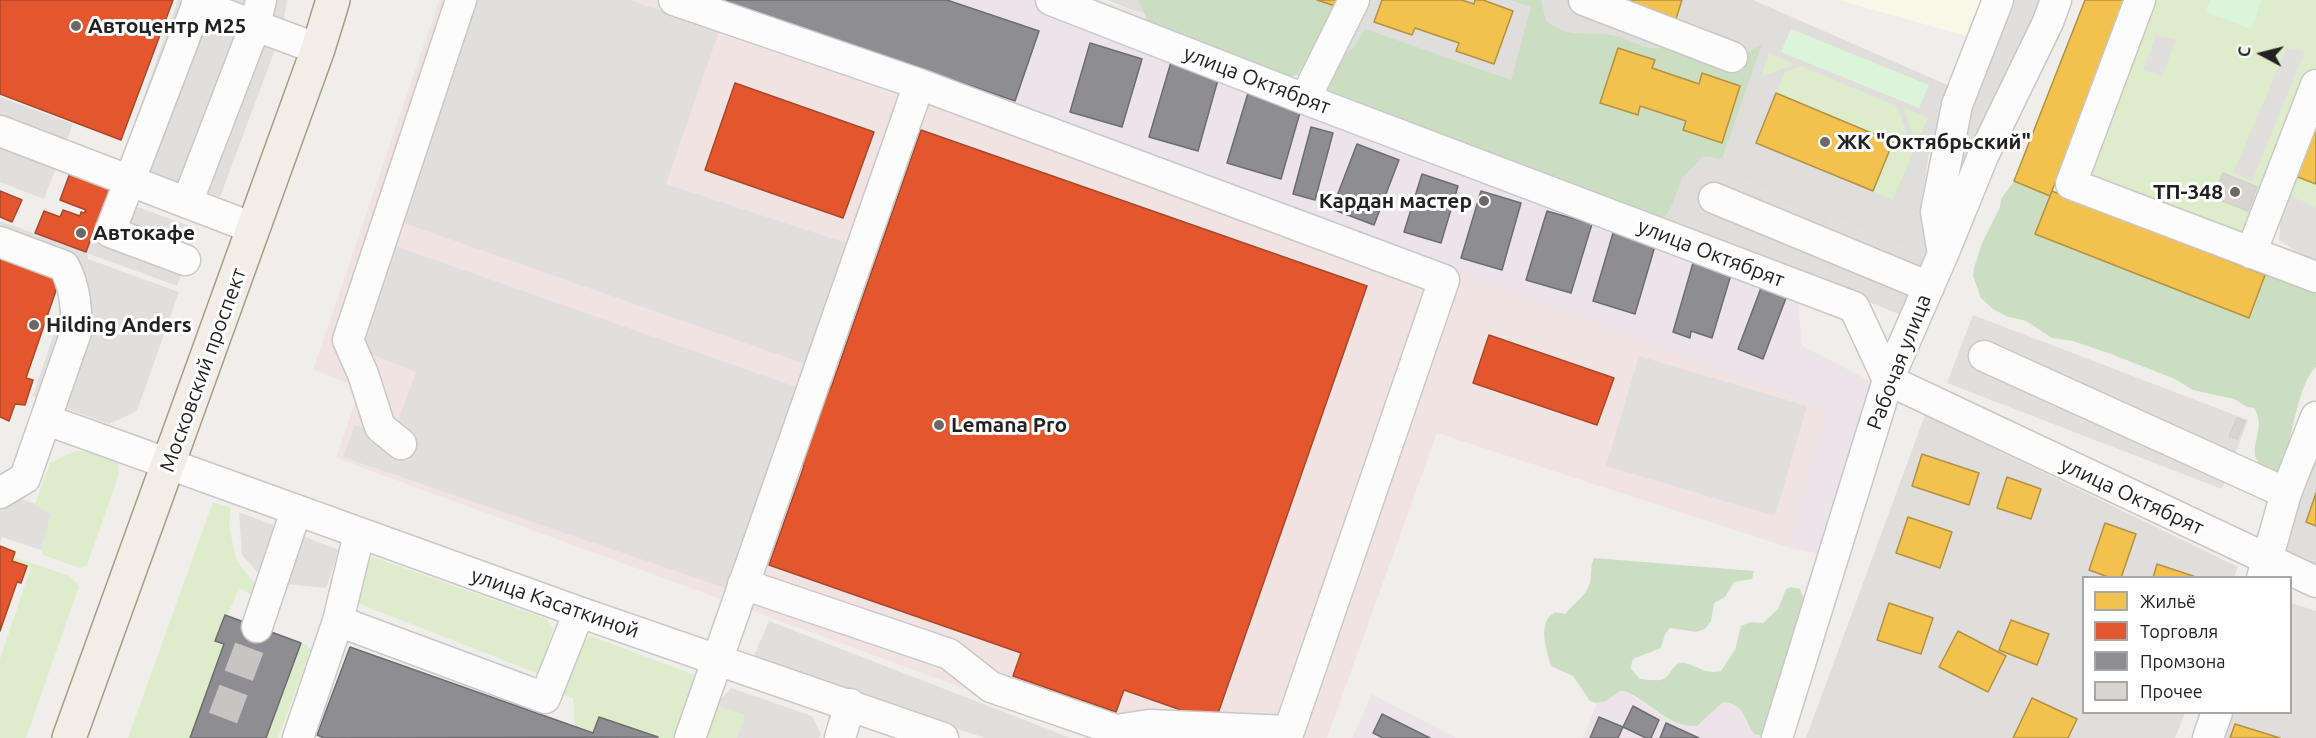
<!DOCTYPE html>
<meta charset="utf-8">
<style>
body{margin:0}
#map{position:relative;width:2316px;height:738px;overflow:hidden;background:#f0eeeb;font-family:Ubuntu,sans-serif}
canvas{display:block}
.legend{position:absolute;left:2082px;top:576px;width:210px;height:138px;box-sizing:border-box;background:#fff;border:2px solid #a7a7a7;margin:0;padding:8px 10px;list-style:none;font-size:18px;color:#222}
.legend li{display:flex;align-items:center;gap:12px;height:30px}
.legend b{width:30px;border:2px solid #a7a7a7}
.north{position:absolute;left:2232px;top:24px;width:60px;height:60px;-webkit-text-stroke:4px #fff;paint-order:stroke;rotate:277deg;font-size:16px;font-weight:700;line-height:24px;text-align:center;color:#222}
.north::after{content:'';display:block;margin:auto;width:21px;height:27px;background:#222;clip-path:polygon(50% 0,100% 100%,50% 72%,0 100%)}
</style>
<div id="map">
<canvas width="2316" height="738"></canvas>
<ul class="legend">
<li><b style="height:16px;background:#f2c14e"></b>Жильё</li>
<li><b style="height:16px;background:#e4572e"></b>Торговля</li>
<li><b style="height:16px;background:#8d8d92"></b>Промзона</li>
<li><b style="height:16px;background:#d7d4d2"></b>Прочее</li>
</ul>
<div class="north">С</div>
</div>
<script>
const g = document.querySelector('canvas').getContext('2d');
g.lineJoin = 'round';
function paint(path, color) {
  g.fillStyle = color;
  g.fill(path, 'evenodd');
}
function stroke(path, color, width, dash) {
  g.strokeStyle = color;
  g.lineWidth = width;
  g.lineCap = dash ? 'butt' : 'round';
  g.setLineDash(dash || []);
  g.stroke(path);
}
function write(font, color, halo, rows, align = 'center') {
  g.font = font + ' Ubuntu,sans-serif';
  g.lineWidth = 6;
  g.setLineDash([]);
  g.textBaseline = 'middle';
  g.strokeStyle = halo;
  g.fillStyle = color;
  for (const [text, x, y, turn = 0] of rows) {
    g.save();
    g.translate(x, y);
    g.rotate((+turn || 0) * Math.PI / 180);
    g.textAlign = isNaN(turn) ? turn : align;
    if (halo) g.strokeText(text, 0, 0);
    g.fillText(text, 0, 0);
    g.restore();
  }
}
paint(new Path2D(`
 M1107,0h646l199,87 -24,70 -7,63 7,34 -24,62z
 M1925,415l313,152 -4,10 -150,1v134l101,1 -10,25h-369z
 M2316,455v111l-39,-15z
 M2291,603l25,8v127h-101l8,-25 67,-1z`), '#dfdedc');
paint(new Path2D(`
 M439,0h266l309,106 813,304 -40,137 -350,-114 -110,305h-228l-763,-280 24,-70 -47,-18z`), '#f1e3e1');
paint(new Path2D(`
 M705,0h394l45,13 4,9 268,104 11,2 4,7 365,142 6,69 88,45 -56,167 -47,-11 40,-137 -813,-304z
 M1620,691l8,2 39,26 21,7h9l26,-24 9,1 8,5 14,26 11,4h-182l14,-35 9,-2z
 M1372,694l84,44h-104z`), '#ede4e9');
paint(new Path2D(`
 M1839,0h155l-14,40z`), '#f8f7e8');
paint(new Path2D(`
 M2148,0h168v66l-70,180 -167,-66z
 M1768,53l27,11 -34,13z
 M1801,66l96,40 17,44 -21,50 -20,-9 20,-49 -117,-49 9,-21z
 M1903,107l25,11 -12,26z
 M2295,176l21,8v88c-17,-12 -35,-31 -37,-52 0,-10 12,-34 16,-44z
 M75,451c17,0 28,3 43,13l1,10 -32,91 -7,3 -37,-13 -2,-5 10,-36 -16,-10 15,-41z
 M213,502l18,6 -2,17 7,35 22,27 -5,9 -14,-8c-7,18 -16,34 -23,53l8,3 -34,94h-62z
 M370,556l177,63 6,10 -14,45 -184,-72z
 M14,557l55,19 10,10 -53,152h-26v-79l31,-92 -19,-6z
 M590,636l113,42 -20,60h-25l-58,-21 -7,16 -18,-7 -2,-28 -11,-4 20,-53z
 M301,643l6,2 4,5 -33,88h-12z
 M716,705l29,10 -8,23h-33z`), '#ddeccb');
paint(new Path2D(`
 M1138,0h207l-14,14 -30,55 -5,6 -7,3 -141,-56z
 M1510,0h31l5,21c23,18 40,10 66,14 20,3 37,21 57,10l61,18 32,-19 -40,115 -19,-3 -21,22 -10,27 -11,18 -230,-88 -4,-7 -94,-31 -5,-7v-9l13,-24 14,-11 10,-17 146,51 20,-73z
 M2014,181l36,15 -15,38 213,84 17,-43 51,9v83c-17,13 -26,78 -33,101l-6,5c-44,-15 -6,-38 -23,-65l-7,-1 -13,-8 -41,-9 -18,-11 -64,-25 -38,-13 -21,-3 -26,-17 -20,-5 -13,-7 -12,-11 -8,-22 1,-8 8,-25 18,-36 1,-8z
 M1594,558l160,13 -2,8 -18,3 -9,15 -11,6 -3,18 -6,8 -9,3 -26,-4 -5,6 -4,14 -26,10 -3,3 -1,8 9,10c7,0 17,3 23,0 8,-3 9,-14 17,-16 12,-2 23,13 41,8l14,-21 6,-24 10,-4 12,1 15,-14 8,-20 5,-2 9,2 6,16 -41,132 -11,-3c-11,-16 -9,-30 -31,-32l-26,24c-29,2 -48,-26 -73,-35h-4l-14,10 -9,2 -7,-2 -17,-25 -22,-10c-4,-16 -15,-43 4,-54l10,2c8,-10 21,-18 25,-31 2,-9 0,-17 4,-25z`), '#cbdec1');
paint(new Path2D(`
 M2210,0h52l-11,29 -45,-17z
 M1791,29l138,56 -10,23 -138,-56z`), '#daf5da');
paint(new Path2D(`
 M178,0h109l-5,31 -62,166 -99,-36z
 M476,0h154l89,31 -53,153 183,60 -41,121 -407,-143z
 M2006,0h36l-64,166 -29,-14z
 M2156,35l20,5 -14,36 -19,-6z
 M2287,48l18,3 -53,130 -19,-8z
 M0,97l73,27 -29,75 -44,-17z
 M1714,166l59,25 -7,17 -59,-25z
 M2283,192l33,16v55l-37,-23z
 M107,196l91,33 -21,57 -90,-33 1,6 91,33 -42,119 -28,13 -76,-28 42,-125 -75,-30v-20l86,31z
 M1781,201l32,13 -5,12 -31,-14z
 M1830,215l77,32 -7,17 -77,-32z
 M1745,232l156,65 -5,12 -156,-65z
 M395,246l404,142 -68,202 -388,-133 12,-32 37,13 24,-66 -55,-22z
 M1973,315l275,105 -26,69 -275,-106z
 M1639,356l168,50 -32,110 -169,-50z
 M0,491l35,13 16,10 -10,36 -39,-13 -2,6z
 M239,512l100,38 -13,38 -60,-6 -24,-27z
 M769,621l302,117h-86l-233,-78z
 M731,688l81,28 9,18 -2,4h-82l8,-23 -29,-10z`), '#e0dfde');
const homes = new Path2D(`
 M1317,0h23l-2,7z
 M1382,0h80l12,4 1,-4h8l30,11 -19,53 -38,-13 3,-8 -44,-15 -3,7 -38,-13z
 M1630,0h52l-8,25 -47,-16z
 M2085,0h42l-77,196 -36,-15z
 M1618,48l37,12 -3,8 47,16 3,-11 38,13 -18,57 -39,-13 3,-9 -46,-15 -2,9 -38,-12z
 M1776,93l117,49 -20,49 -117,-48z
 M2316,118v66l-21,-8z
 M2052,191l213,84 -16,43 -214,-84z
 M1922,454l57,19 -10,32 -57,-19z
 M2007,477l34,12 -10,30 -34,-11z
 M2316,493v33l-10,-4z
 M1908,517l44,15 -12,36 -44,-15z
 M2105,523l31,11 -15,44h-10l-22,-8z
 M2157,564l42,14h-46z
 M1889,603l44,15 -12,36 -44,-14z
 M2011,620l38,14 -12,31 -38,-15z
 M1958,631l48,25 -18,36 -49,-25z
 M2032,698l45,21 -9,19h-55z
 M2235,724l45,14h-50z`);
paint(homes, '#f2c14e');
stroke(homes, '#b49141', 1.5);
const shops = new Path2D(`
 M0,0h173l-52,140 -121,-46z
 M735,83l139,49 -31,86 -138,-48z
 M921,130l446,156 -152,436 -91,-32 -8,22 -103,-36 8,-23 -252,-88 35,-99 -8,-3 27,-78 8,3z
 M70,173l40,15 -24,64 -51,-19 9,-22 16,6 3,-7 17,6 1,-4 3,1 2,-3 -26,-10z
 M0,191l22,9 -10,22 -12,-5z
 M0,252l62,21 -36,105 7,2 -8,25 -10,-1 -6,17 -9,-4z
 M1489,335l125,43 -17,47 -124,-42z
 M0,546l15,6 -3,9 15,5 -6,17 -4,-1 -17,49z`);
paint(shops, '#e4572e');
stroke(shops, '#aa472a', 1.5);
const industry = new Path2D(`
 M720,0h227l92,31 -24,70z
 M1090,43l52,16 -20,68 -52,-15z
 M1171,62l48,14 -21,75 -49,-14z
 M1248,93l53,16 -20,70 -54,-16z
 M1311,127l22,6 -18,67 -22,-6z
 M1357,144l42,16 -25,65 -42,-16z
 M1422,174l36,12 -17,57 -37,-11z
 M1481,191l40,12 -19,67 -41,-12z
 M1547,211l45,13 -21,69 -45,-13z
 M1613,233l42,13 -20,68 -42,-13z
 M1695,256l38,12 -21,70 -21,-7 -1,7 -17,-6z
 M1764,280l25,10 -26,69 -25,-10z
 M225,615l76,28 -35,95h-76l34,-94 -9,-3z
 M350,647l243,86 6,-16 59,20 -334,1 -7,-3z
 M1633,706l26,14 -8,18h-5l-23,-11z
 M1382,714l48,24h-47l-10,-5z
 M1599,717l24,10 -5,11h-28z
 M1666,723l33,15h-39z`);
paint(industry, '#8d8d92');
stroke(industry, '#6d6d70', 1.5);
const building = new Path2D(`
 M2223,173l34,14 -9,24 -35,-14z
 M2237,418l8,3 -8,18 -8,-3z`);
paint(building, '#d7d4d2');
stroke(building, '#d3d0cc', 1.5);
stroke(new Path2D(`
 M223,718l34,-91`), '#c7c5c3', 30, [30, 15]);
const minor = new Path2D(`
 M674,0l245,84
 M1051,0l254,99 549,208 34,73 428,202
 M1584,0l148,57
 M2140,0l-69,184 245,93
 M197,4l121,45
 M1305,99l49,-99
 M0,131l253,97
 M1714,198l215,89
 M187,203l68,-177 6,-26
 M0,242l64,24c11,20 12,40 13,63l-52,149 -25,15
 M2251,253l65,-168
 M1943,254l-7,-42 21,-107 41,-105
 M185,260l-75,-28 89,-232
 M1984,356l302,137
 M47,420l532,192 364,126
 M401,444l-21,-17 -17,-53 -15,-34 113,-340
 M2262,578l24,-85 30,-76
 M743,584l206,70 42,33 125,43 33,-5 140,6 -3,7
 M338,621l21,-87
 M257,627l39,-116
 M298,738l40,-117 207,77 34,-86
 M690,738l229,-654 525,196 -155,451
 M840,738l10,-34
 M1777,738l111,-358 55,-126 40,-98 65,-134 8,-22
 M2208,738l9,-26`);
const major = new Path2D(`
 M69,738l249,-689 15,-49`);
stroke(minor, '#c9c8c7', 33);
stroke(major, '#a79c86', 36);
stroke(minor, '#fdfcfc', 30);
stroke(major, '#f3ede7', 33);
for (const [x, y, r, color] of [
 [76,26,6,"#6a6968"],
 [1825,142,6,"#6a6968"],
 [2235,192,6,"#6a6968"],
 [1484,201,6,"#6a6968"],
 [81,233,6,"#6a6968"],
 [34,325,6,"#6a6968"],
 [939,425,6,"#6a6968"]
]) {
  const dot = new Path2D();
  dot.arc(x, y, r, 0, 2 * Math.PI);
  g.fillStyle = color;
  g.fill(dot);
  stroke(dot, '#fff', 2);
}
write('bold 21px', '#222', '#fff', [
 ["Автоцентр М25",88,26],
 ["ЖК \"Октябрьский\"",1837,142],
 ["ТП-348",2223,192,"right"],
 ["Кардан мастер",1472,201,"right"],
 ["Автокафе",93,233],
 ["Hilding Anders",46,325],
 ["Lemana Pro",951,425]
], 'left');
write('21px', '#222', '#fff', [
 ["улица Октябрят",1257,80,21],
 ["улица Октябрят",1711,253,21],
 ["Рабочая улица",1899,362,-69],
 ["Московский проспект",203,370,-70],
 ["улица Октябрят",2132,496,25],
 ["улица Касаткиной",555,603,19]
]);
</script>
